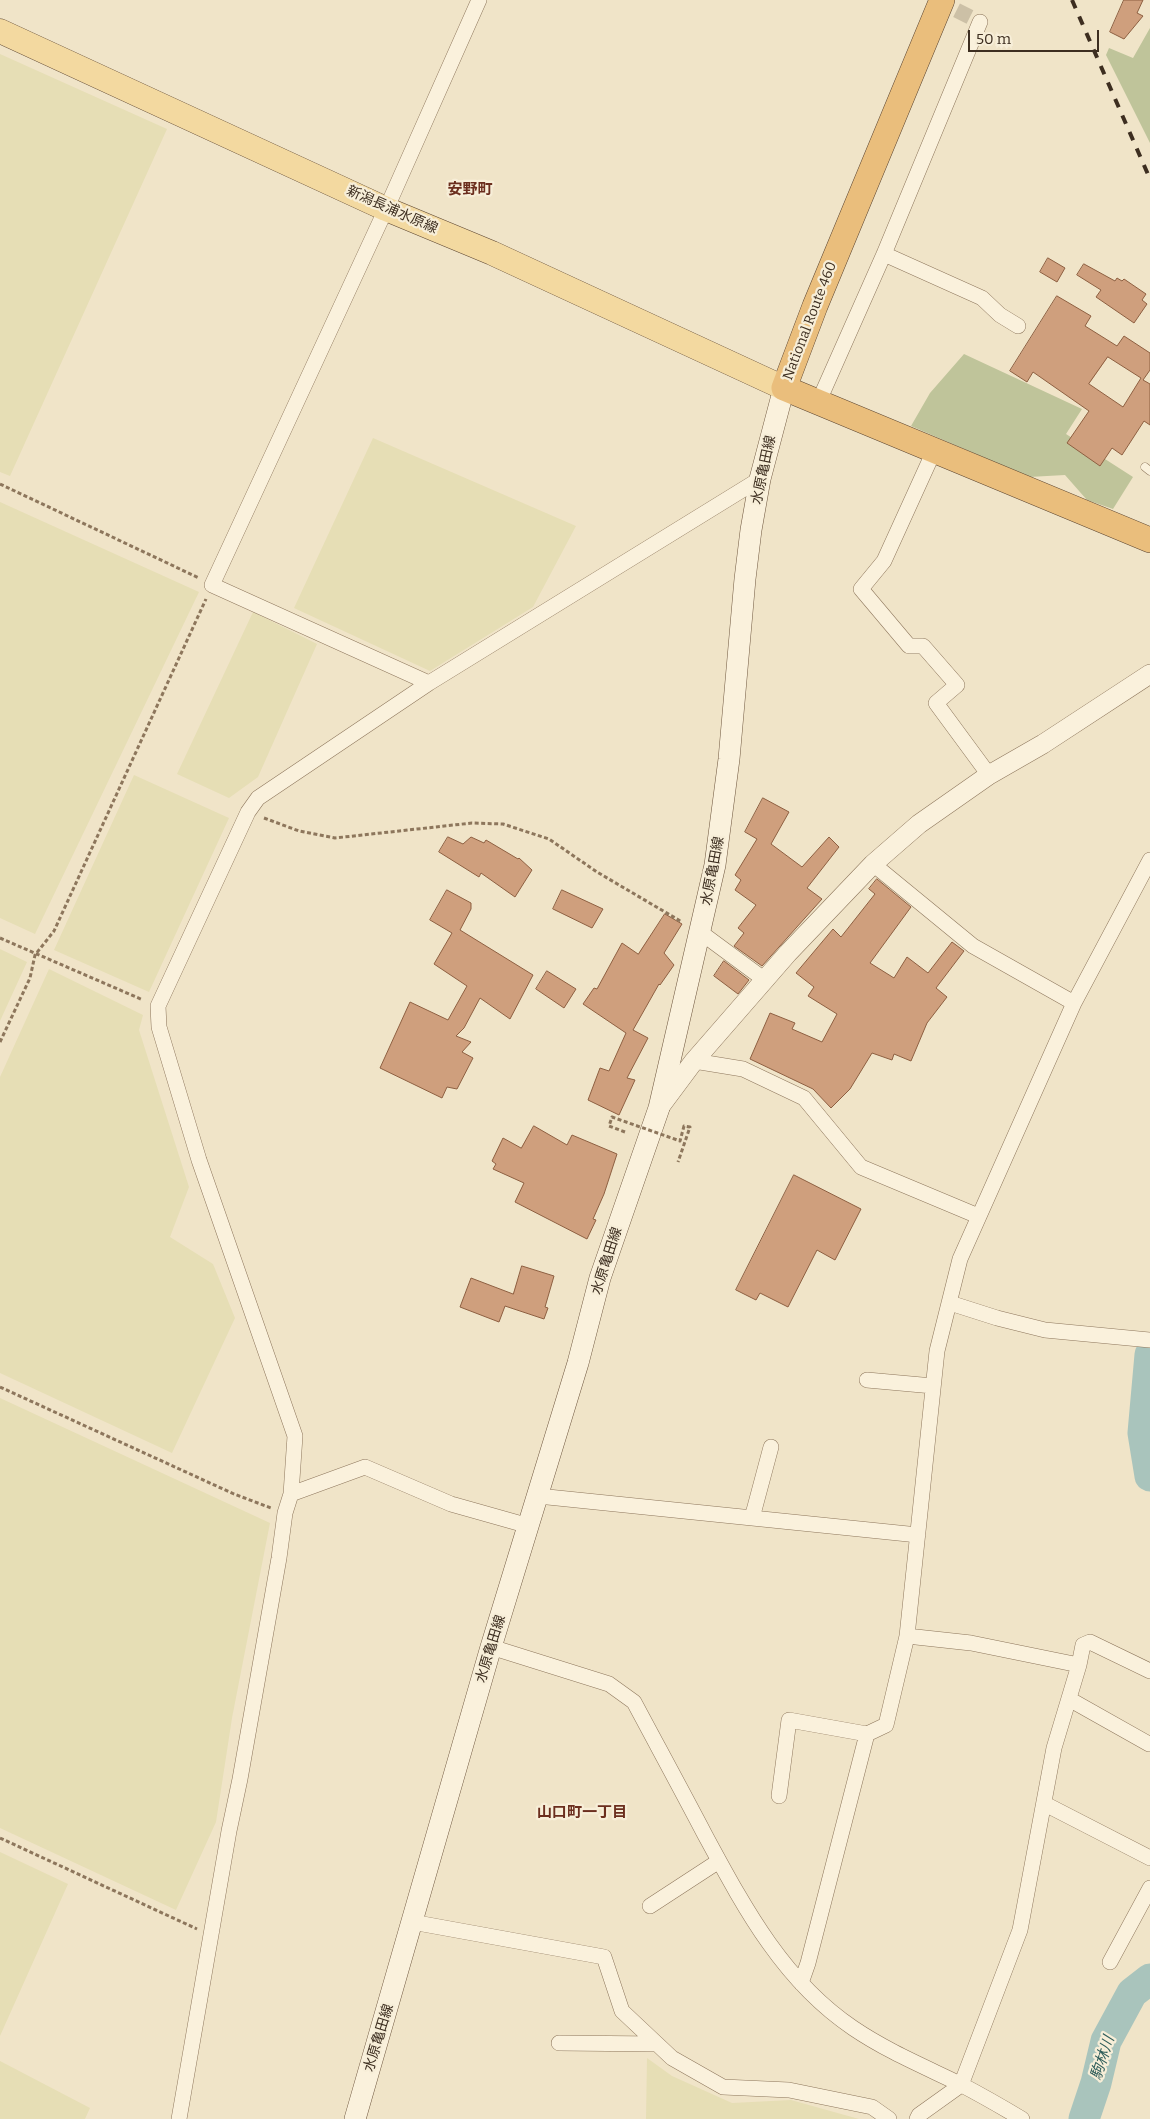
<!DOCTYPE html>
<meta charset="utf-8">
<style>
body{margin:0}
#map{position:relative;width:1150px;height:2119px;overflow:hidden;background:#f0e4c8;font-family:Bitter,serif}
canvas{display:block}
.scale{position:absolute;left:968px;top:30px;width:131px;height:22px;box-sizing:border-box;border:2px solid #3d2e20;border-top:0;padding-left:6px;font-size:15px;line-height:18px;white-space:nowrap;color:#3d2e20;-webkit-text-stroke:4px #f7eed8;paint-order:stroke}
</style>
<div id="map">
<canvas width="1150" height="2119"></canvas>
<div class="scale">50 m</div>
</div>
<script>
const g = document.querySelector('canvas').getContext('2d');
g.lineJoin = 'round';
function paint(path, color) {
  g.fillStyle = color;
  g.fill(path, 'evenodd');
}
function stroke(path, color, width, dash) {
  g.strokeStyle = color;
  g.lineWidth = width;
  g.lineCap = dash ? 'butt' : 'round';
  g.setLineDash(dash || []);
  g.stroke(path);
}
function write(font, color, halo, rows, align = 'center') {
  g.font = font + ' Bitter,"Noto Sans JP",serif';
  g.lineWidth = 4.5;
  g.setLineDash([]);
  g.textBaseline = 'middle';
  g.strokeStyle = halo;
  g.fillStyle = color;
  for (const [text, x, y, turn = 0] of rows) {
    g.save();
    g.translate(x, y);
    g.rotate((+turn || 0) * Math.PI / 180);
    g.textAlign = isNaN(turn) ? turn : align;
    if (halo) g.strokeText(text, 0, 0);
    g.fillText(text, 0, 0);
    g.restore();
  }
}
paint(new Path2D(`
 M0,54l167,75 -157,347 -10,-4z
 M373,438l203,88 -43,81 -103,64 -136,-63z
 M0,502l199,90 -164,342 -35,-16z
 M253,612l64,32 -59,133 -29,21 -52,-24z
 M134,775l95,43 -80,174 -95,-42z
 M0,949l27,13 -27,59z
 M49,969l94,46 -4,15 50,157 -19,50 43,27 22,54 -63,135 -172,-80v-296z
 M0,1398l270,125 -38,195 -16,104 -40,88 -176,-82z
 M0,1852l68,32 -68,152z
 M647,2058l25,18 60,27 59,-3 68,19h-213z
 M0,2061l90,47 -5,11h-85z`), '#e6deb5');
paint(new Path2D(`
 M1150,28v115l-44,-88 3,-7 24,10z
 M964,354l118,55 -16,25 67,43 -20,32 -26,-9 -22,-25 -36,2 -118,-51 19,-33z`), '#bfc49a');
stroke(new Path2D(`
 M1150,1355l-7,78 7,43
 M1084,2119l12,-36 10,-42 26,-48 18,-14`), '#a9c4bc', 31);
const building = new Path2D(`
 M1124,0h19l-6,13 6,3 -19,23 -14,-7z
 M1048,258l17,10 -8,14 -17,-10z
 M1084,264l31,17 2,-3 5,3 2,-2 22,15 -4,6 5,4 -13,19 -38,-26 5,-7 -24,-15z
 M1057,296l34,20 -6,10 32,20 7,-10 26,17v17l-7,10 7,4v41l-6,-4 -22,34 -10,-7 -12,18 -33,-23 22,-32 -56,-39 -6,10 -17,-11zM1108,357l33,21 -18,29 -34,-23z
 M763,798l26,14 -18,32 31,23 27,-30 10,10 -32,41 15,11 -60,67 -28,-20 10,-13 -6,-5 18,-23 -21,-15 6,-10 -6,-5 22,-36 -12,-7z
 M448,837l15,7 8,-7 13,6 2,-3 32,19 1,-1 13,12 -17,27 -34,-24 -2,4 -40,-25z
 M877,879l34,28 -41,56 24,15 13,-21 21,16 24,-31 12,9 -28,37 11,9 -20,26 -16,38 -17,-7 -2,6 -20,-7 -22,36 -19,19 -18,-19 -63,-30 20,-46 25,10 -3,6 30,13 15,-28 -29,-18 6,-9 -18,-14 37,-44 8,8 34,-43 -6,-5z
 M447,890l24,13v6l-11,21 73,45 -23,44 -30,-21 -16,30 -8,8 15,6 -9,10 11,6 -16,31 -10,-2 -5,11 -62,-30 30,-66 38,18 19,-34 -33,-22 18,-31 -22,-13z
 M562,890l41,19 -11,19 -39,-19z
 M665,914l17,10 -18,29 10,12 -14,20 -1,-1 -26,46 15,8 -21,40 8,2 -16,35 -31,-15 12,-32 9,3 17,-38 -43,-29 11,-16 3,1 25,-46 16,11z
 M724,961l25,19 -11,14 -24,-18z
 M547,971l29,18 -12,19 -28,-19z
 M534,1126l33,19 5,-10 45,19 -13,40 -11,25 3,1 -9,19 -72,-37 9,-19 -31,-14 3,-5 -4,-3 11,-23 18,10z
 M794,1175l67,34 -26,51 -18,-10 -29,57 -28,-14 -4,7 -20,-10z
 M522,1266l32,10 -9,31 3,1 -4,11 -39,-13 -6,16 -39,-15 11,-29 42,16z`);
paint(building, '#cf9f7d');
stroke(building, '#8d5f41', 1);
stroke(new Path2D(`
 M936,0l44,22`), '#ccc0a6', 15, [15, 8]);
const service = new Path2D(`
 M1145,467l5,4`);
const minor = new Path2D(`
 M884,254l98,44 18,17 18,11
 M818,403l66,-149 96,-232
 M934,451l-50,110 -23,28 48,57h14l34,39 -21,18 53,72
 M429,683l-217,-98 180,-389 87,-196
 M873,864l100,82 101,57
 M700,932l65,48
 M694,1061l49,8 61,29 57,69 117,49
 M950,1303l47,15 48,12 105,10
 M867,1380l66,6
 M291,1494l74,-27 86,37 78,22
 M538,1496l380,39
 M752,1518l19,-71
 M907,1636l64,7 108,22 -25,83 -34,182 -59,155 -42,30 -2,4
 M491,1647l118,37 25,18c24,45 48,89 71,133 39,72 78,146 148,193 34,23 70,38 107,56 21,11 42,23 62,35
 M1079,1665l4,-20 7,-3 60,29
 M1069,1699l80,45
 M779,1796l10,-76 78,14 19,-9 21,-89 30,-285 23,-92 114,-256 76,-143
 M1045,1804l105,54
 M650,1906l69,-45
 M412,1922l192,35 18,54 50,47 51,29 66,3 83,17 17,12
 M1110,1962l40,-74
 M801,1983l7,-20 59,-229
 M559,2043l98,1
 M179,2119l50,-288 11,-52 39,-221 6,-45 6,-19 4,-58 -96,-276 -40,-133 -1,-21 90,-194 10,-14 171,-115 331,-204`);
const tertiary = new Path2D(`
 M659,1108l35,-47 94,-108 85,-89 46,-40 70,-49 54,-31 107,-70`);
const secondary = new Path2D(`
 M355,2119l136,-472 87,-284 22,-85 59,-170 56,-243 14,-106 16,-180 6,-49 9,-51 24,-91`);
const primary = new Path2D(`
 M0,31l386,178 106,44 292,135`);
const trunk = new Path2D(`
 M942,0l-127,306 -31,82 366,152`);
stroke(service, '#8d765c', 9);
stroke(minor, '#8d765c', 16);
stroke(tertiary, '#8d765c', 20);
stroke(secondary, '#6f573f', 22);
stroke(primary, '#5b4430', 25);
stroke(trunk, '#5b4430', 26);
stroke(new Path2D(`
 M0,484l199,94
 M264,818l35,13 36,7 137,-15 31,1 46,15 48,33 85,50
 M0,938l143,62
 M0,1042l30,-64 5,-23 19,-24 152,-332
 M0,1387l234,107 37,14
 M0,1838l197,91`), '#8d765c', 3, [4, 2.5]);
stroke(service, '#faf1dc', 8);
stroke(minor, '#faf1dc', 15);
stroke(tertiary, '#faf1dc', 19);
stroke(secondary, '#faf1dc', 21);
stroke(primary, '#f3d9a0', 24);
stroke(trunk, '#eabe7c', 25);
stroke(new Path2D(`
 M1072,0l78,179`), '#3d2e20', 4, [9, 9]);
stroke(new Path2D(`
 M625,1132l-16,-6 3,-9 68,24 4,-15 6,1 -12,35`), '#8d765c', 3, [4, 2.5]);
write('14px', '#3d2e20', '#f7eed8', [
 ["新潟長浦水原線",392,210,24],
 ["National Route 460",810,321,-69],
 ["水原亀田線",764,470,-78],
 ["水原亀田線",713,871,-79],
 ["水原亀田線",607,1261,-72],
 ["水原亀田線",491,1649,-73],
 ["水原亀田線",379,2038,-73]
]);
write('bold 15px', '#6b2e1e', '#f7eed8', [
 ["安野町",470,190],
 ["山口町一丁目",582,1813]
]);
write('italic 15px', '#2f5d5a', '#f7eed8', [
 ["駒林川",1103,2058,-72]
]);
</script>
